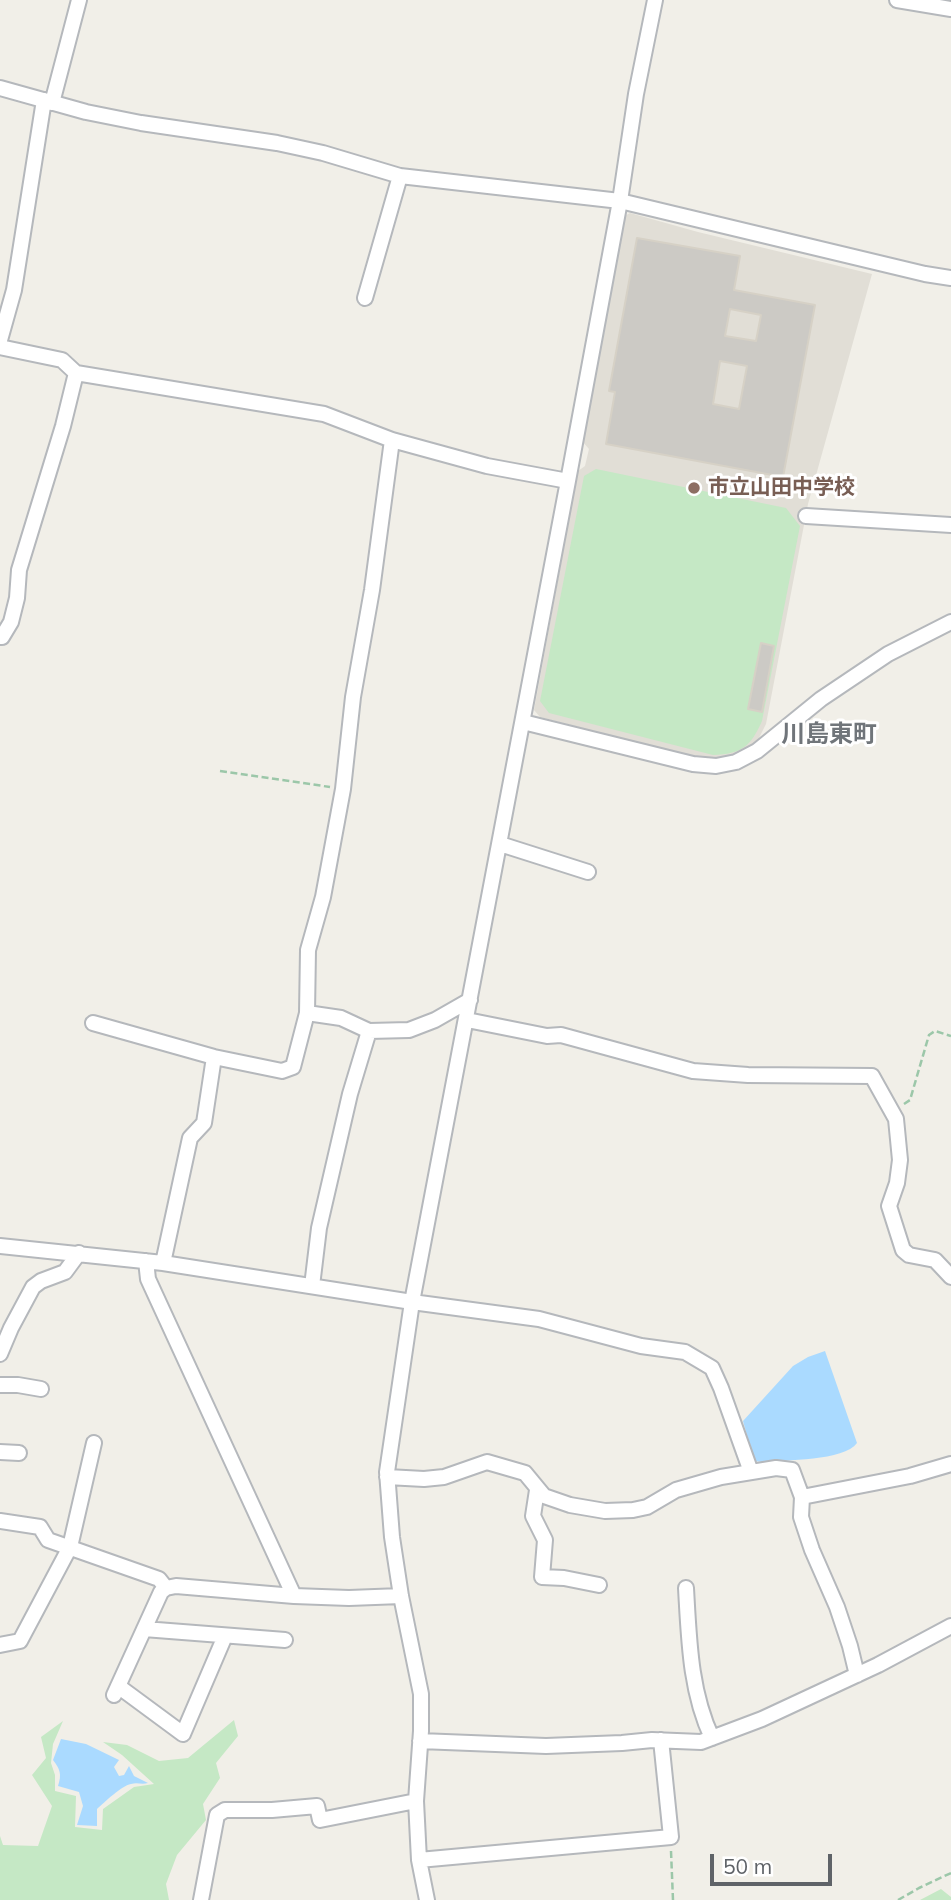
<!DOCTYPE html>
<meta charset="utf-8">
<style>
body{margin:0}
#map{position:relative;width:951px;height:1900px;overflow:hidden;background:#f1efe8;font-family:Mulish,sans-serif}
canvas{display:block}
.scale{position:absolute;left:710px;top:1854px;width:122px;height:32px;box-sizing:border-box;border:4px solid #5f6368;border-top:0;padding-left:9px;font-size:21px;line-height:24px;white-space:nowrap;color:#5f6368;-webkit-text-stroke:5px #fff;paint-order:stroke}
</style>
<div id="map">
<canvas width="951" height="1900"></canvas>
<div class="scale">50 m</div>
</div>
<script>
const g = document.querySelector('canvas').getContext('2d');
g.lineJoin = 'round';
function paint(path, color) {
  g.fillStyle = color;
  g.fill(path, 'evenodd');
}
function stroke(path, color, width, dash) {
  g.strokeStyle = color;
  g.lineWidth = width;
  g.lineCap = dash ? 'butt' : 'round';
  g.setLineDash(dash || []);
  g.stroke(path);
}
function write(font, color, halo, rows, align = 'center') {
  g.font = font + ' Mulish,"Noto Sans JP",sans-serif';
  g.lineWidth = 6;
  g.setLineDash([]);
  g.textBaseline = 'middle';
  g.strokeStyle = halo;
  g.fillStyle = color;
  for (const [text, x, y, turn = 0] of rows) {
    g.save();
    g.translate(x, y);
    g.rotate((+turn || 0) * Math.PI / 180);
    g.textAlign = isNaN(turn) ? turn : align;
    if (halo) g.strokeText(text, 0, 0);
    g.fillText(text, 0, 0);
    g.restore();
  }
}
paint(new Path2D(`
 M630,213l68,19 174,42 -64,230 -42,220 -10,20 -20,13 -21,4 -27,-5 -148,-39 -6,-7 44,-239 7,-5 4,-17 -7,-8 39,-223z`), '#e1ded6');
paint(new Path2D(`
 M596,469l190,39 14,18 -38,195c-11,25 -20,33 -49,34l-164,-42 -9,-12 44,-225z
 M234,1720l4,16 -22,27 4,15 -17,26 3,16 -29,35 -11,29 3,16h-169v-64l3,9 35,1 14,-40 -20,-31 14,-17 -5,-21 22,-16 -10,23 -2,19 4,12v16l21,5 -1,31 27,3 1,-21 31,-22 20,-3 -32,-29 -19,-13 24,3 32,16 29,-3z
 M941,1889l10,8v3h-31z`), '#c5e8c5');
paint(new Path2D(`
 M825,1351l32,92c-13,18 -72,17 -95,19l-8,-1 -11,-40 50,-55 15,-9z
 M61,1739l25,5 33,16 -5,7 5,9 5,-1 5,-9 5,10 14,7c-7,2 -10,-1 -17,1 -10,2 -26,18 -34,25v17l-20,-1 6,-19 -4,-14 -21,-6c4,-12 2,-17 -5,-26z`), '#aadaff');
const building = new Path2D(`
 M637,238l103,18 -6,34 81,15 -32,172 -177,-33 9,-52 -6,-1zM730,309l31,6 -5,26 -31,-5zM720,361l27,5 -8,43 -26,-5z
 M761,643l13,3 -12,66 -14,-3z`);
paint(building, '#cccac5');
stroke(building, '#d6d1c6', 2);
const minor = new Path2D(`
 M897,0l54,9
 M0,88l86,24 55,11 136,20 46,10 77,23 220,25 305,73 26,4
 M52,103l27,-103
 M365,298l35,-122
 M0,340l14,-50 30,-190
 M0,347l62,13 14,13
 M806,516l145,9
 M0,637h2l9,-15 6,-24 2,-28 44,-144 13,-53 248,41 68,26 95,26 81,15
 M523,722l170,42 23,2 20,-4 21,-11 64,-52 67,-45 63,-32
 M500,844l88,28
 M307,1013l34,5 28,13 40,-1 26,-10 35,-20
 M467,1020l80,16 14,-1 132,36 55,4 124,1 24,43 4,41 -3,23 -8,23 14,44 6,5 26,5 16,17
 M93,1023l121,34 68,14 11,-4 14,-54 1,-63 15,-53 20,-108 10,-92 19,-107 20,-150
 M0,1246l163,17 249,39 127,17 102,27 44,6 27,16 9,20 30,84
 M146,1261l2,18 146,317
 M163,1263l27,-125 14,-15 10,-66
 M312,1286l7,-58 31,-134 19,-63
 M0,1354l11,-26 22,-41 8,-6 24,-9 14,-19
 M0,1385h18l23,4
 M0,1452l19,1
 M387,1477l37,2 20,-2 43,-15 38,11 19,23 26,9 35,6 28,-1 14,-3 29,-17 45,-13 55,-9 16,2 10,27 108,-21 41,-12
 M537,1490l-4,26 12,24 -3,37 22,1 35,7
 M802,1497l-1,20 11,33 25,57 13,39 7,29
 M0,1521l40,6 8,13 111,39 7,9
 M686,1588c3,52 4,103 26,150
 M144,1629l141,11
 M0,1645l20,-4 50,-94 24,-104
 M118,1686l65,48 42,-98
 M114,1695l47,-103 5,-4 10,-2 118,10 55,2 52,-2
 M420,1741l126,5 76,-3 30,-3 49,2 61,-23 116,-54 73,-39
 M419,1860l252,-23 -10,-97
 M201,1900l16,-85 8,-5h47l45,-4 3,14 96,-19
 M427,1900l-8,-40 -3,-59 5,-70v-37l-20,-98 -9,-59 -5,-65 25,-170 156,-821 52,-280 16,-107 19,-94`);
stroke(minor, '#b5b8bc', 18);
stroke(new Path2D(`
 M220,771l110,16
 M904,1104l6,-4 19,-65 6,-4 16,5
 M671,1851l2,49
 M898,1900l21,-12 32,-15`), '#9cc7a9', 2.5, [7, 3.5]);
stroke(minor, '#fff', 14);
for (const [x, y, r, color] of [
 [694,488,7,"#8d6e63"]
]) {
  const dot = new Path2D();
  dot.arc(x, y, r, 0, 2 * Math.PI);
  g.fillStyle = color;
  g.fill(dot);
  stroke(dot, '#fff', 2.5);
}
write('bold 21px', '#785e54', '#fff', [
 ["市立山田中学校",708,488]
], 'left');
write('bold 24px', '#70757a', '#fff', [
 ["川島東町",829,735]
]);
</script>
